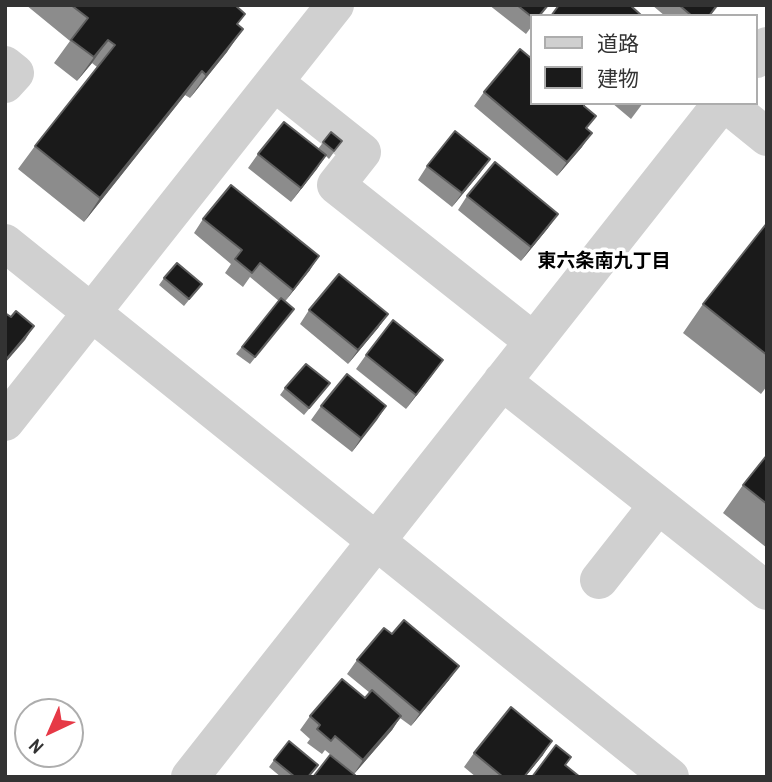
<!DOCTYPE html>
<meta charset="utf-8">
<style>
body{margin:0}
#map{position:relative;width:772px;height:782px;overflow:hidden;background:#fff;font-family:"Archivo Narrow","Noto Sans JP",sans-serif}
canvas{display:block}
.frame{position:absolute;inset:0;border:7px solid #333;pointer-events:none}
.legend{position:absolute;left:530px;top:14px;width:228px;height:91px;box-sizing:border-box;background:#fff;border:2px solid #adadad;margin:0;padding:9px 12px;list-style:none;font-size:21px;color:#333}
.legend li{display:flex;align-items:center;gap:14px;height:35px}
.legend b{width:35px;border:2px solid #adadad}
.north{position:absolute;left:14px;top:698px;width:70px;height:70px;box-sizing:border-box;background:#fff;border:2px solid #adadad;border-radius:50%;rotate:224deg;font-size:19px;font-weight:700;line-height:28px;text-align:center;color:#333}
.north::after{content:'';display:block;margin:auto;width:24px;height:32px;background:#e63946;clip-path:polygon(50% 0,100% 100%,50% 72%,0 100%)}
</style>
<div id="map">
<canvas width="772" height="782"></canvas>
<div class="frame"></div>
<ul class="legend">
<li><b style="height:9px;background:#d0d0d0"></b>道路</li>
<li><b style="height:19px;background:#1a1a1a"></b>建物</li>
</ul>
<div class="north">N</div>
</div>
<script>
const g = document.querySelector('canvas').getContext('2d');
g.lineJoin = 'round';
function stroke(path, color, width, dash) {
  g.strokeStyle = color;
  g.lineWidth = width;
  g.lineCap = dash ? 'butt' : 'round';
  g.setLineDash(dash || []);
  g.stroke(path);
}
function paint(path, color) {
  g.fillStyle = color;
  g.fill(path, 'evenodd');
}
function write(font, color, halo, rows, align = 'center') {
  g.font = font + ' "Archivo Narrow","Noto Sans JP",sans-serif';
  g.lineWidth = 7;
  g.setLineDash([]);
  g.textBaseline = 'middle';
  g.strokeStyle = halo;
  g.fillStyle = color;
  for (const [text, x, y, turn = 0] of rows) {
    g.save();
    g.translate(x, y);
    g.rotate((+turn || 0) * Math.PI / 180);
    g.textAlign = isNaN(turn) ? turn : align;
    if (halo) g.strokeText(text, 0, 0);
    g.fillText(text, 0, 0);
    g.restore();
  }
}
stroke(new Path2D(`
 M756,59l11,-13
 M5,65l10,8 -10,11
 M274,82l88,70 -26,33 197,156
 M725,103l42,34
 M5,243l665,534
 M502,381l265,210
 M5,422l330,-417
 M599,580l59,-75
 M190,777l532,-674`), '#d0d0d0', 38);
paint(new Path2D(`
 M26,5h209l3,20 -11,27 -37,46 -5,-3 -101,127 -66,-53 17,-23 62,-79 -5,-4 -15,18 -23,-18 16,-22z
 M489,5h60l-17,11v10l-6,8z
 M652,5h67l-9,11h-45z
 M484,92l103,37 -5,18 -25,29 -83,-70z
 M612,103h31l-12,16z
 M331,132l11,9 -13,18 -3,-3 -35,46 -43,-34 10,-14 60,-5z
 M427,166l53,7 -28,34 -34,-27z
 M467,196l81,32 -27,33 -63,-51z
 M203,219l107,51 -25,31 9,8 -44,55 -14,-10 43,-53 -29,-24 -7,10 -18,-14 6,-9 -37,-31z
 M767,223v163l-6,8 -78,-61 20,-29z
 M164,278l38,6 -18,22 -25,-21z
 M309,310l79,4 -10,14 -30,36 -48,-40z
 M366,355l67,19 -27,35 -50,-40z
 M285,388l40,2 -21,25 -24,-20z
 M321,406h65l-34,46 -41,-32z
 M767,455v93l-44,-35 20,-28z
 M357,660l92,20 -38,46 -11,-8 -8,12 -38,44 -29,-24 -3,4 -15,-11 3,-4 -10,-9 10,-14 55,-18 5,-5 -23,-19z
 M474,753l69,2 -18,22h-49l-12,-10z
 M274,760l44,5 -9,12h-28l-12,-10z`), '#8c8c8c');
paint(new Path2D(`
 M243,29l-16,23 -37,46 16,-23z
 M108,40l-16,23 -15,18 17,-24z
 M202,71l-17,24 -101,127 16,-24z
 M592,133l-10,14 -25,29 10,-14z
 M326,155l-9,14 -26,33 10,-14z
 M490,159l-10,14 -28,34 10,-14z
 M558,214l-10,14 -27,33 10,-14z
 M319,256l-9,14 -27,34 10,-14z
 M388,314l-10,14 -30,36 10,-14z
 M34,326l-9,14 -20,23v-2z
 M443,360l-10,14 -27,35 10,-14z
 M386,406l-9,14 -25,32 9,-14z
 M459,666l-10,14 -38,46 9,-13z
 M401,716l-9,14 -38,44 9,-14z
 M552,741l-9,14 -18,22h-1z`), '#5f5f5f');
const building = new Path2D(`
 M71,5h164l10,9 -8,10 6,5 -37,46 -4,-4 -102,127 -65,-52 80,-101 -7,-5 -14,17 -23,-17 17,-22z
 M517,5h31l-9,11h-7v1z
 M559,5h71l12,11h-91z
 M679,5h38l-8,11h-17z
 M520,49l12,10v44h52v3l12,10 -10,12 6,5 -25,29 -83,-70z
 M284,122l42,33 -25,33 -43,-34z
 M455,131l35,28 -28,34 -35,-27z
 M331,132l11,9 -8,10 -11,-9z
 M495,162l63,52 -27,33 -64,-51z
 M231,185l88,71 -26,34 -33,-27 -8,10 -17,-14 7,-9 -39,-31z
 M767,223v132l-64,-51z
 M177,263l25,21 -13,15 -25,-21z
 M339,274l49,40 -30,36 -49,-40z
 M281,298l13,11 -39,48 -13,-10z
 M16,311l18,15 -29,35v-48l6,4z
 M393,320l50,40 -27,35 -50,-40z
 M306,364l24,19 -21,25 -24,-20z
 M347,374l39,32 -25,32 -40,-32z
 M767,455v49l-24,-19z
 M404,620l55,46 -39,47 -63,-53 27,-32 8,6z
 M342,679l23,19 7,-8 29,26 -38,44 -28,-24 -4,5 -14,-12 3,-4 -10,-9z
 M511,707l41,34 -28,36h-21l-29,-24z
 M289,741l29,24 -10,12h-13l-21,-17z
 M556,745l15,12 -6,8 15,12h-48z
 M330,755l25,20 -1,2h-41z`);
paint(building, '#1a1a1a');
stroke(building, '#5f5f5f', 2);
write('bold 19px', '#000', '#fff', [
 ["東六条南九丁目",604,262]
]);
</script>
